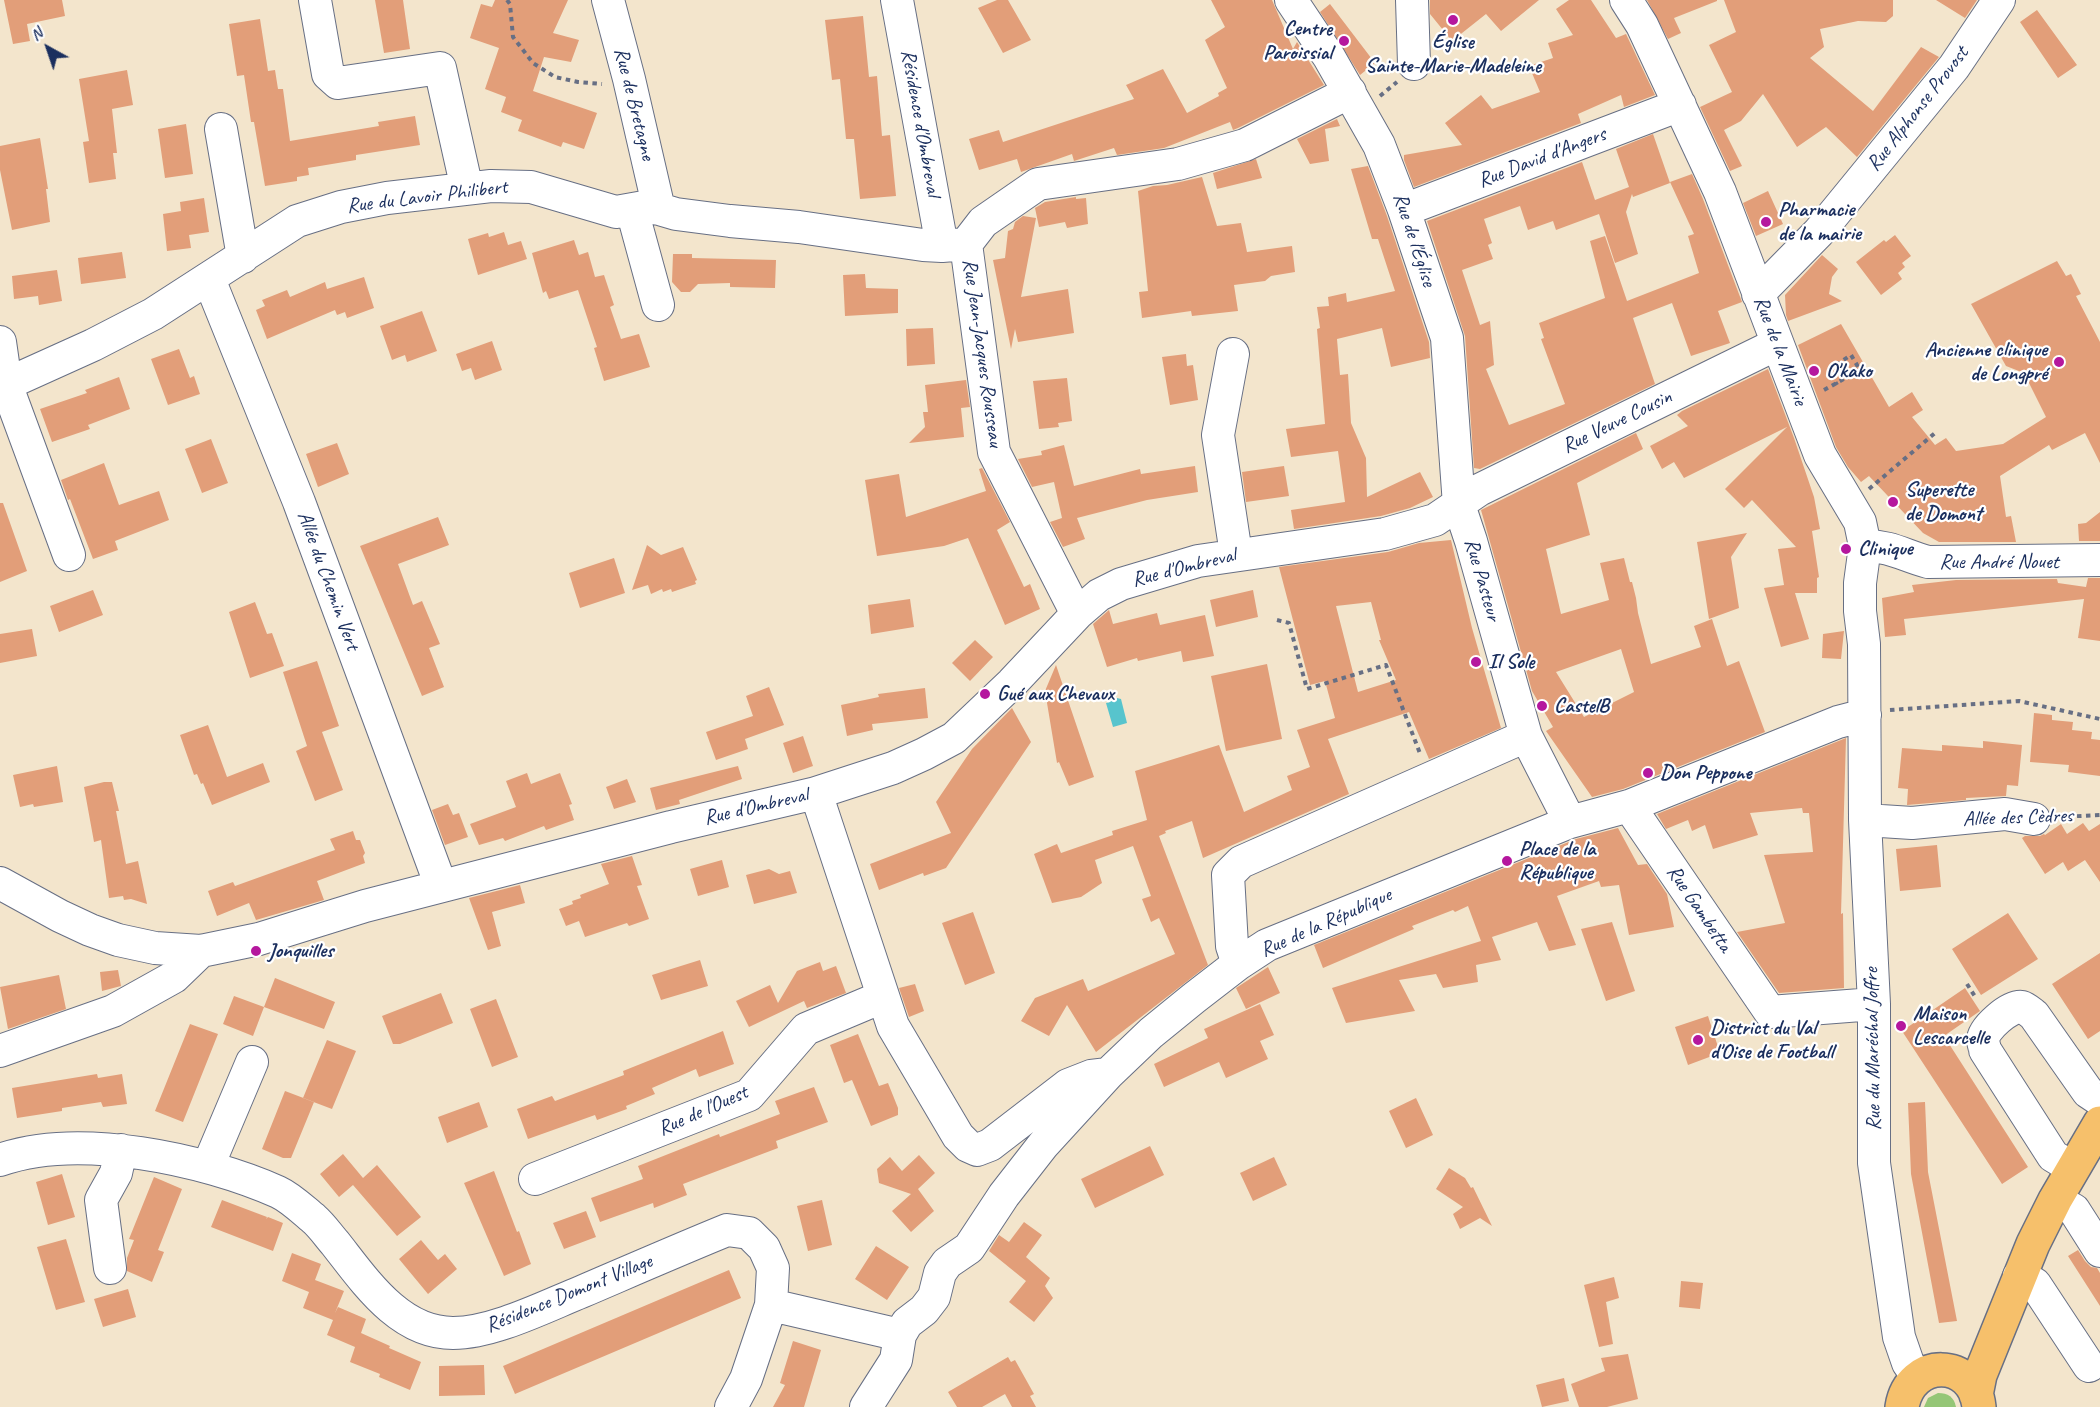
<!DOCTYPE html>
<meta charset="utf-8">
<style>
body{margin:0}
#map{position:relative;width:2100px;height:1407px;overflow:hidden;background:#f3e5cc;font-family:Caveat,sans-serif}
canvas{display:block}
.north{position:absolute;left:18px;top:18px;width:60px;height:60px;-webkit-text-stroke:4px #fff;paint-order:stroke;rotate:320deg;font-size:16px;font-weight:700;line-height:24px;text-align:center;color:#1b2f5e}
.north::after{content:'';display:block;margin:auto;width:21px;height:27px;background:#1b2f5e;clip-path:polygon(50% 0,100% 100%,50% 72%,0 100%)}
</style>
<div id="map">
<canvas width="2100" height="1407"></canvas>
<div class="north">N</div>
</div>
<script>
const g = document.querySelector('canvas').getContext('2d');
g.lineJoin = 'round';
function paint(path, color) {
  g.fillStyle = color;
  g.fill(path, 'evenodd');
}
function stroke(path, color, width, dash) {
  g.strokeStyle = color;
  g.lineWidth = width;
  g.lineCap = dash ? 'butt' : 'round';
  g.setLineDash(dash || []);
  g.stroke(path);
}
function write(font, color, halo, rows, align = 'center') {
  g.font = font + ' Caveat,sans-serif';
  g.lineWidth = 4.5;
  g.setLineDash([]);
  g.textBaseline = 'middle';
  g.strokeStyle = halo;
  g.fillStyle = color;
  for (const [text, x, y, turn = 0] of rows) {
    g.save();
    g.translate(x, y);
    g.rotate((+turn || 0) * Math.PI / 180);
    g.textAlign = isNaN(turn) ? turn : align;
    if (halo) g.strokeText(text, 0, 0);
    g.fillText(text, 0, 0);
    g.restore();
  }
}
paint(new Path2D(`
 M1938,1393c10,0 16,4 18,14h-32l4,-9z`), '#95c676');
paint(new Path2D(`
 M1113,697l8,2 6,24 -14,4 -7,-24 4,-1z`), '#57c4cd');
paint(new Path2D(`
 M4,0h58l3,16 -38,8 3,17 -17,3z
 M375,0h28l7,49 -26,4z
 M495,0h73l-15,33 26,7 -8,22 -27,-5 -11,34 64,22 -13,36 -21,-7 -2,5 -43,-16 4,-11 -21,-8 5,-15 -21,-8 14,-41 -29,-10 11,-34 11,3z
 M997,0h11l23,40 -28,13 -25,-45z
 M1211,0h61l21,49 4,-7 27,43 -86,43 -5,2 -3,-8 -66,26 -47,7 -3,-7 -40,13 -2,-7 -51,18 -4,-13 -38,11 -10,-31 30,-9 4,12 131,-43 -8,-14 37,-16 24,44 32,-17 -1,-3 9,-5 -22,-48 20,-13z
 M1430,0h109l-38,31 -15,-17 -34,27 -22,-27z
 M1569,0h22l25,38 10,-4 29,61 -31,12 -3,-12 -43,19 3,9 -167,64 -10,-27v-5l58,-10 -17,-22 36,-28 11,14 48,-17 -11,-26 24,-8 -5,-15 25,-8 -17,-26z
 M1647,0h70v1l-43,17 7,15 -13,6z
 M1724,0h169v16l-7,6 -28,-1 -38,8 4,18 -14,11 63,53 48,-64 18,10 -82,100 -31,-30 -29,20 -34,-53 -22,27 -17,9 18,36 -12,5 -30,-64 32,-15 -23,-47 27,-13z
 M1936,0h41l-12,18z
 M1330,4l45,59 -15,12 -40,-63z
 M2037,10l40,55 -19,13 -38,-56z
 M863,16l6,61 8,-1 5,60 8,-1 6,61 -36,3 -6,-60h-8l-6,-60 -8,1 -7,-60z
 M260,19l8,52 7,-1 3,19h5l7,52 89,-15 -1,-4 37,-6 5,29 -64,10v5l-48,8 1,7 -12,2v4l-32,5 -11,-64h-3l-7,-47 -7,1 -8,-52z
 M127,70l6,35 -21,4 5,44h-4l3,26 -27,4 -6,-41 6,-1 -10,-62z
 M1337,119l3,7 -15,3 4,32 -19,3 -13,-25z
 M186,124l7,50 -28,4 -7,-49z
 M1653,134l17,49 -37,14 -1,-3 -6,18 12,42 -23,9 -16,-49 -43,16 -3,-9 -25,9 -8,-24 -36,13 8,24 -4,2 5,14 -31,11 18,55 10,-4 4,44 -8,4 23,56 56,-21 -24,-65 3,-1 -5,-15 66,-25 -15,-57 15,-5 22,65 72,-28 -11,-37 6,-2 -24,-52 22,-8 11,25 39,103 -24,9 12,32 -39,13 -19,-53 -39,15 22,66 -175,85 -6,-1 -9,-132 -38,-115 155,-59 13,38 34,-13 -13,-38z
 M40,138l8,51h-2l4,33 -38,8 -12,-60v-24z
 M1256,159l6,19 -45,11 -4,-16z
 M1368,166l19,50 42,126 1,16 -39,9 -9,-39 -45,11 3,36 8,-1 3,49 15,35 1,39 53,-25 13,25 -23,11 -29,8 -87,13 -3,-19 54,-8 -7,-51 -47,6 -5,-28 39,-5 -8,-95 3,-1 -3,-21 12,-1 -1,-9 18,-4 1,9 48,-11 -17,-52h-6l-21,-70z
 M1202,177l15,49 24,-3 6,29 45,-6 3,26 -24,4 -6,5 -31,4 4,26 -46,5 -1,-5 -49,7 -3,-26 9,-1 -10,-100 15,-5 14,-1z
 M1768,191l15,33 -27,12 -13,-33z
 M1076,197v2l10,-1 2,26 -21,4 -2,-6 -26,5 -4,-19 10,-6z
 M204,198l5,34 -20,3 2,13 -24,3 -4,-37 18,-3 -1,-9z
 M1023,216l13,2 -15,79 47,-8 6,44 -56,9 -3,-13 -4,20 -18,-89 12,-2 3,-27 5,-2 2,-7z
 M504,232l4,13 13,-4 6,18 -49,16 -10,-36 20,-6 1,4z
 M1895,235l16,21 -9,7 3,4 -7,6 4,6 -21,16 -25,-33 28,-22 2,2z
 M574,240l5,15 9,-3 7,25 9,-2 10,30 -4,2 11,32 18,-5 11,33 -46,14 -10,-33 3,-1 -19,-57 -29,9 -3,-8 -3,2 -11,-40z
 M122,252l4,26 -45,6 -3,-26z
 M673,254h19v4l84,2 -1,28 -45,-1v-4l-32,1 -8,8h-9l-9,-10z
 M1822,255l16,14 -6,8 -3,17 13,7 -54,20 -2,-6 -1,-20z
 M2057,261l9,15 5,-2 10,20 -5,2 24,46v121l-15,-30 -33,17 -3,-5 -49,31 6,41 5,-1 5,26h-77l-16,-9 -54,-57 -8,6 -13,-15 -12,-20 -38,-102 43,-21 48,83 23,-15 11,18 -11,7 23,28 11,-7 10,13 47,-7 43,-27 -22,-44 -18,-7 -35,-62z
 M57,270l5,31 -23,4 -1,-9 -24,3 -2,-23z
 M865,274l1,14 32,1v24l-53,3 -2,-41z
 M364,277l10,31 -27,10 -2,-6 -8,3 -2,-5 -68,29 -11,-29 9,-4 -3,-6 25,-10 3,7 35,-15 2,7z
 M422,311l15,40 -30,11 -2,-7 -13,5 -12,-34z
 M933,328l2,36 -28,2 -1,-37z
 M492,341l10,29 -27,10 -4,-12 -9,3 -6,-17z
 M179,349l11,29 4,-2 6,18 -32,11 -17,-46z
 M1186,354l1,12 6,-1 5,35 -28,5 -8,-48z
 M1768,369l26,69 20,59 6,32 -8,2 7,46 -2,1v15h-22l14,46 -28,8 -17,-59 20,-3 -6,-36 18,-2 -44,-47 -8,8 -19,-19 62,-62 -103,51 -10,-16 -12,7 -12,-23 38,-20 -11,-11 5,-4z
 M119,377l11,32 -42,16 2,4 -38,13 -12,-33 47,-16 -2,-3z
 M1067,378l5,43 -14,2 1,4 -20,2 -6,-48z
 M966,380l4,27 -9,1 3,29 -55,6 16,-16 -2,-15h5l-3,-27z
 M1636,433l7,16 -66,34 13,52 -44,14 15,65 48,-14 -9,-37 24,-5 6,24h2l4,16 2,15 13,51 50,-17 -7,-21 18,-7 15,47 12,-5 26,71 -142,57 -31,8 -46,-66 7,-4 -21,-36 -51,-181zM1621,649l13,43 -50,25 -28,-45z
 M211,439l17,44 -26,10 -17,-44z
 M337,443l12,31 -31,13 -12,-33z
 M1064,445l10,41 66,-17 1,5 54,-8 3,26 -51,8 -70,18 8,21 -22,8 -13,-25 12,-4 -8,-36 -22,5 -14,-28 24,-4 -1,-4z
 M104,463l15,42 40,-14 10,29 -54,21 3,9 -25,9 -23,-60 -2,1 -7,-20z
 M1284,466l5,30 -43,6 -4,-30z
 M982,468l28,54 -13,8 27,57 6,-3 10,25 -35,16 -37,-87 -24,8 -67,10 -12,-76 34,-6 7,43 80,-26 -7,-22z
 M0,503h3l24,68 -27,11z
 M2100,512v29h-21l-1,-17 8,-1z
 M438,517l11,28 -51,19 15,41 9,-4 18,43 -11,4 15,39 -22,9 -62,-150z
 M1747,533l-16,24 8,51 -30,11 -12,-77z
 M1451,540l21,88 29,100 -72,31 -20,-47 -81,27 21,55 -146,64 -11,-37 -27,10 1,2 -7,3 49,129 -112,87 -29,-47 -18,31 -28,-15 14,-23 48,-19 5,12 87,-37 -16,-36 -8,4 -9,-23 9,-3 -18,-50 -38,14 7,23 -21,14 -29,6 -18,-49 23,-10 4,9 52,-18 -1,-4 35,-11 -12,-49 84,-26 25,67 48,-22 -5,-14 23,-9 -13,-37 38,-12 -10,-37 -15,4 -31,-118 109,-15 31,-9zM1371,602l10,38h-2l17,40 -38,12 -22,-86z
 M647,545l14,10 22,-8 14,33 -2,1 1,3 -24,8 -1,-3 -8,3 -1,-3 -11,5 -3,-9 -16,5z
 M614,558l11,35 -45,15 -11,-35z
 M2088,578h12v63l-22,-3 6,-39 -180,20 2,16 -21,2 -3,-39 32,-6 -2,-7 44,-5 101,-1 1,4 28,4z
 M93,590l10,25 -44,17 -9,-26z
 M1253,590l5,27 -42,10 -6,-27z
 M910,599l4,28 -43,7 -3,-29z
 M255,602l12,32 5,-1 12,33 -34,12 -21,-66z
 M1109,610l4,14 44,-11 3,12 45,-10 9,41 -31,6 -2,-11 -43,10 -1,-3 -30,9 -14,-43z
 M32,629l5,27 -37,7v-29z
 M1844,631l-3,28 -19,-1 1,-24z
 M975,640l18,17 -23,24 -18,-18z
 M317,661l22,65 -17,6 21,58 -28,11 -19,-50 11,-5 -24,-74z
 M1267,664l15,75 -56,12 -15,-75z
 M1056,665l38,112 -25,9 -10,-24 -2,1 -12,-72z
 M769,687l15,38 -39,14 3,10 -32,11 -10,-28 47,-16 -7,-20z
 M925,688l3,30 -56,6 1,6 -26,6 -6,-31 38,-8 -1,-3z
 M1012,708l19,34 -85,126 -22,8 -1,-3 -44,17 -9,-26 81,-31 -15,-31 36,-53z
 M2034,713l18,2v5l21,2 -1,8 20,2 -1,7 9,1v36l-32,-4 1,-7 -39,-3z
 M208,725l19,52 36,-14 7,19 -58,23 -9,-22 -2,1 -4,-10 -3,1 -14,-40z
 M803,736l10,30 -20,7 -10,-30z
 M1846,738l-5,176 2,-1 1,75 -65,5 -42,-61 48,-9 -21,-68 49,-3 -4,-39h-6l-1,-5 -52,5 8,22 -45,14 -8,-24 -13,6 -4,-11 -22,9 -9,-15z
 M1983,741l39,4 -4,41 -11,-1 -1,11 -40,2v2l-59,5 1,-16 -10,-1 4,-40 40,3v-6l41,3z
 M57,766l6,36 -29,5 -1,-3 -13,3 -7,-32z
 M738,766l4,13 -63,21 1,4 -24,6 -6,-22z
 M527,773l4,11 29,-11 12,31 -3,1 5,15 -28,10 -2,-4 -39,15 -2,-3 -24,7 -9,-21 46,-17 -10,-26z
 M627,779l9,23 -22,7 -8,-22z
 M104,782h8l7,29h-3l10,53 12,-3 9,43 -16,-5 -7,1 -1,-4 -14,2 -8,-58 -7,2 -10,-55z
 M448,804l5,11 6,-2 9,24 -23,8 -13,-35z
 M2083,823l6,8 11,-7v58l-15,-22 -17,11 -5,-9 -18,12 -23,-36 3,-2h15l4,-2 1,1 16,-11 6,10z
 M1618,828l20,37 9,-1 20,30 7,33 -45,8 -10,-50 -18,2 -2,-6 -42,15 19,49 -27,6 -12,-29 -45,15 9,23 -25,5 2,17 -35,6 -7,-14 -37,6 16,31 -69,12 -14,-35 149,-47 -13,-35 -13,6 -2,-2 -41,16 2,3 -91,39 -9,-23 262,-106z
 M353,831l3,9h4l5,13 -2,3 2,7 -48,18 7,19 -68,20 -7,-17 -32,13 -9,-25 25,-9 2,4 100,-36 -5,-11z
 M1937,845l4,42 -41,4 -4,-42z
 M632,856l10,29 -5,1 12,33 -20,7 -2,-3 -42,14 -6,-16 -13,5 -7,-17 14,-5 -1,-3 9,-3 -1,-3 29,-11 -8,-20z
 M722,860l7,27 -31,9 -8,-27z
 M769,869l10,5 11,-3 7,22 -43,11 -8,-29z
 M520,885l5,18 -33,9 9,34 -13,4 -19,-52z
 M973,912l22,61 -30,12 -23,-62z
 M2008,913l30,46 -57,36 -29,-46z
 M1612,922l23,69 -29,10 -25,-72z
 M2100,953v78l-12,8 -36,-55z
 M700,960l8,26 -47,14 -9,-25z
 M820,962l3,9 13,-5 10,27 -39,15 -3,-7 -55,26 -13,-26 34,-16 8,18 19,-32z
 M1268,967l12,26 -34,16 -10,-21z
 M118,970l3,16 -19,5 -2,-19z
 M59,975l7,34 -58,20 -8,-42z
 M275,978l60,24 -11,27 -60,-22 -11,29 -30,-12 11,-28 30,11z
 M915,984l9,27 -15,6 -10,-29z
 M1965,988l15,23 -36,25 84,131 -26,17 -100,-153z
 M441,993l12,30 -53,21h-7l-11,-28z
 M496,999l22,58 -26,10 -22,-58z
 M1260,1004l14,31 -14,6 8,18 -42,19 -7,-16 -55,25 -10,-23 54,-26 -4,-9z
 M1708,1016l12,37 -32,12 -13,-38z
 M190,1024l28,10 -35,88 -28,-11z
 M723,1031l11,33 -35,13 -3,-8 -44,19 3,6 -29,12 1,3 -30,11 -2,-5 -67,24 -11,-30 35,-13 3,5 69,-26 -1,-4z
 M858,1034l21,52 9,-3 10,25v7l-27,11 -19,-46 -8,3 -14,-38z
 M327,1040l29,11 -24,58 -29,-11z
 M97,1074l1,4 24,-4 5,30 -24,3 -2,-5 -39,6v3l-45,7 -5,-30z
 M814,1087l14,35 -52,19 2,7 -95,36 4,11 -33,13 -1,-5 -53,19 -9,-24 52,-19 -5,-13 81,-32 1,3 60,-23 -5,-13z
 M285,1091l29,11 -23,56h-8l-21,-9z
 M1416,1098l17,37 -27,13 -17,-37z
 M479,1102l9,25 -41,16 -9,-26z
 M1925,1102l3,70 29,149 -18,2 -28,-149 -3,-71z
 M1150,1146l14,29 -69,33 -14,-29z
 M343,1154l20,24 14,-13 44,52 -24,19 -44,-51 -14,12 -19,-23z
 M919,1155l16,18 -17,16 16,22 -23,21 -19,-21 19,-17 -32,-11 -2,-14 13,-12 12,14z
 M1274,1157l13,28 -34,16 -13,-28z
 M1449,1168l16,10 6,10 2,-1 19,39 -12,-8 -20,11 -7,-15 10,-7 -27,-18z
 M494,1171l23,61 2,-1 12,33 -27,12 -40,-93z
 M62,1174l13,43 -27,8 -12,-43z
 M154,1177l28,12 -24,61 6,2 -12,30 -25,-11v-13l7,-18 -5,-1z
 M222,1200l45,17 -1,2 2,-2 15,6 -10,28 -62,-24z
 M822,1200l10,45 -24,6 -11,-45z
 M586,1211l10,26 -32,12 -11,-26z
 M1024,1222l18,13 -16,22 24,21 -5,8 8,12 -19,24 -25,-20 17,-21 -37,-30 10,-16 10,7z
 M66,1239l19,63 -29,8 -19,-63z
 M421,1240l17,20 7,-6 12,15 -29,25 -29,-35z
 M876,1246l33,21 -22,33 -32,-21z
 M2078,1250l7,11 6,6 6,1 3,5v33l-32,-50z
 M292,1253l29,11 -6,16 29,11 -9,22 3,-6 28,12 -5,14 29,13 -1,2 32,14 -11,28 -31,-13 1,-3 -30,-12 5,-15 -28,-12 6,-15 -30,-12 6,-16 -27,-11z
 M729,1270l12,28 -226,96 -12,-28z
 M1614,1277l5,21 -13,4 7,42 -14,3 -15,-62z
 M1681,1281l22,2 -3,26 -21,-2z
 M128,1289l8,28 -33,10 -9,-28z
 M793,1341l28,9 -17,57h-31l12,-22 -5,-2z
 M1628,1354l10,45 -31,8h-28l-8,-23 34,-13 -4,-13z
 M1008,1357l3,5 4,-2 19,34 -4,2 6,11h-24l-7,-13 -23,13h-25l-9,-15z
 M484,1365l1,30 -46,1v-30z
 M1564,1378l5,23 -27,6 -6,-22z`), '#e29e79');
const minor = new Path2D(`
 M315,0l13,74 10,9 102,-15 27,121
 M608,0l21,79 30,130
 M897,0l45,246
 M1291,0l38,57 50,88 25,65 43,128 12,167 12,36 55,195 44,86
 M1412,0l2,64
 M1626,0l16,25 78,167 100,263 40,67 5,24 -5,37v28l4,33 1,176 9,184v159l25,174 9,26 10,14
 M221,129l22,128
 M632,210l26,95
 M1404,210l276,-105
 M209,279l90,223 142,384
 M1758,294l61,-62 135,-165 45,-67
 M0,342l6,42 63,171
 M1233,354l-15,81 18,119
 M0,387l93,-42 60,-31 144,-93 44,-14 46,-9 104,-12 40,1 85,25 28,-5 15,2 17,5 54,7 69,6 124,18 19,1 24,-2
 M1865,546c26,0 38,9 63,16l172,-2
 M1077,614l-83,-162 -28,-208 17,-22 55,-38 140,-20 67,-19 105,-53
 M816,793l77,233 65,110 10,10 9,4 13,-5 78,-60 23,-9 17,-2
 M1629,806l141,206 104,-8
 M1865,820l47,3 93,-9 29,5
 M0,883l60,33 30,14 28,10 37,8 46,3 58,-12 106,-33 306,-79 145,-34 77,-25 31,-14 30,-16 58,-55 65,-69 22,-19 22,-11 77,-23 187,-27 50,-14 44,-30 298,-146
 M1238,964l-6,-18 -4,-71 13,-13 285,-126
 M0,1051l113,-40 61,-34 27,-26
 M0,1160c78,-28 204,-1 278,32 13,6 25,18 36,27 8,7 14,16 21,24 30,38 64,90 118,90 40,0 91,-26 128,-41 49,-21 97,-42 146,-62l22,3 15,15 9,20 -2,37 129,30
 M208,1166l44,-104
 M2073,1168l-20,-12 -68,-106c0,-3 -2,-6 -2,-10 0,-11 27,-35 39,-33 4,1 9,6 12,8l54,77 12,8
 M535,1179l214,-84 57,-66 76,-32
 M2055,1200l19,10 26,41
 M110,1268l-9,-68 15,-27 5,-23
 M2019,1276l16,8 54,82
 M731,1407l15,-28 25,-74
 M866,1407l30,-47 4,-25 7,-12 17,-13 10,-13 6,-24 7,-10 22,-15 35,-53 39,-50 65,-71 43,-41 43,-35 44,-34 29,-19 303,-123 59,-16 209,-84 27,-7`);
const major = new Path2D(`
 M1976,1395l4,-20 53,-131 22,-44 45,-77
 M1902,1407c8,-50 72,-49 77,0`);
stroke(minor, '#676f84', 34);
stroke(major, '#676f84', 36);
stroke(new Path2D(`
 M507,0l3,4 3,33 20,26 22,14 23,5 24,2
 M1380,96l17,-14
 M1824,390l36,-20 -9,-15 -22,15 8,15
 M1869,489l66,-56
 M1277,620l12,3 18,66 79,-24 35,91
 M1890,710l129,-9 81,18
 M2059,817l41,-2
 M1967,984l9,14`), '#676f84', 4, [4.5, 4.5]);
stroke(minor, '#fff', 32);
stroke(major, '#f6c06b', 33);
for (const [x, y, r, color] of [
 [1453,20,6,"#b5179e"],
 [1344,41,6,"#b5179e"],
 [1766,222,6,"#b5179e"],
 [2059,362,6,"#b5179e"],
 [1814,371,6,"#b5179e"],
 [1893,502,6,"#b5179e"],
 [1846,549,6,"#b5179e"],
 [1476,662,6,"#b5179e"],
 [985,694,6,"#b5179e"],
 [1542,706,6,"#b5179e"],
 [1648,773,6,"#b5179e"],
 [1507,861,6,"#b5179e"],
 [256,951,6,"#b5179e"],
 [1901,1026,6,"#b5179e"],
 [1698,1040,6,"#b5179e"]
]) {
  const dot = new Path2D();
  dot.arc(x, y, r, 0, 2 * Math.PI);
  g.fillStyle = color;
  g.fill(dot);
  stroke(dot, '#fff', 2);
}
write('bold 21px', '#1b2f5e', '#fff', [
 ["Centre",1332,29,"right"],
 ["Paroissial",1332,53,"right"],
 ["Église",1453,42,"center"],
 ["Sainte-Marie-Madeleine",1453,66,"center"],
 ["Pharmacie",1778,210],
 ["de la mairie",1778,234],
 ["Ancienne clinique",2047,350,"right"],
 ["de Longpré",2047,374,"right"],
 ["O'kako",1826,371],
 ["Superette",1905,490],
 ["de Domont",1905,514],
 ["Clinique",1858,549],
 ["Il Sole",1488,662],
 ["Gué aux Chevaux",997,694],
 ["CastelB",1554,706],
 ["Don Peppone",1660,773],
 ["Place de la",1519,849],
 ["République",1519,873],
 ["Jonquilles",268,951],
 ["Maison",1913,1014],
 ["Lescarcelle",1913,1038],
 ["District du Val",1710,1028],
 ["d'Oise de Football",1710,1052]
], 'left');
write('21px', '#1b2f5e', '#fff', [
 ["Rue de Bretagne",634,104,76],
 ["Rue Alphonse Provost",1918,109,-52],
 ["Résidence d'Ombreval",920,123,80],
 ["Rue David d'Angers",1542,158,-21],
 ["Rue du Lavoir Philibert",427,197,-7],
 ["Rue de l'Église",1414,240,72],
 ["Rue de la Mairie",1780,351,69],
 ["Rue Jean-Jacques Rousseau",982,353,82],
 ["Rue Veuve Cousin",1617,422,-26],
 ["Rue André Nouet",1999,562],
 ["Rue d'Ombreval",1184,568,-14],
 ["Rue Pasteur",1482,580,74],
 ["Allée du Chemin Vert",328,581,70],
 ["Rue d'Ombreval",756,807,-13],
 ["Allée des Cèdres",2018,818,-2],
 ["Rue Gambetta",1699,909,56],
 ["Rue de la République",1326,923,-24],
 ["Rue du Maréchal Joffre",1873,1049,-91],
 ["Rue de l'Ouest",703,1111,-24],
 ["Résidence Domont Village",569,1294,-22]
]);
</script>
